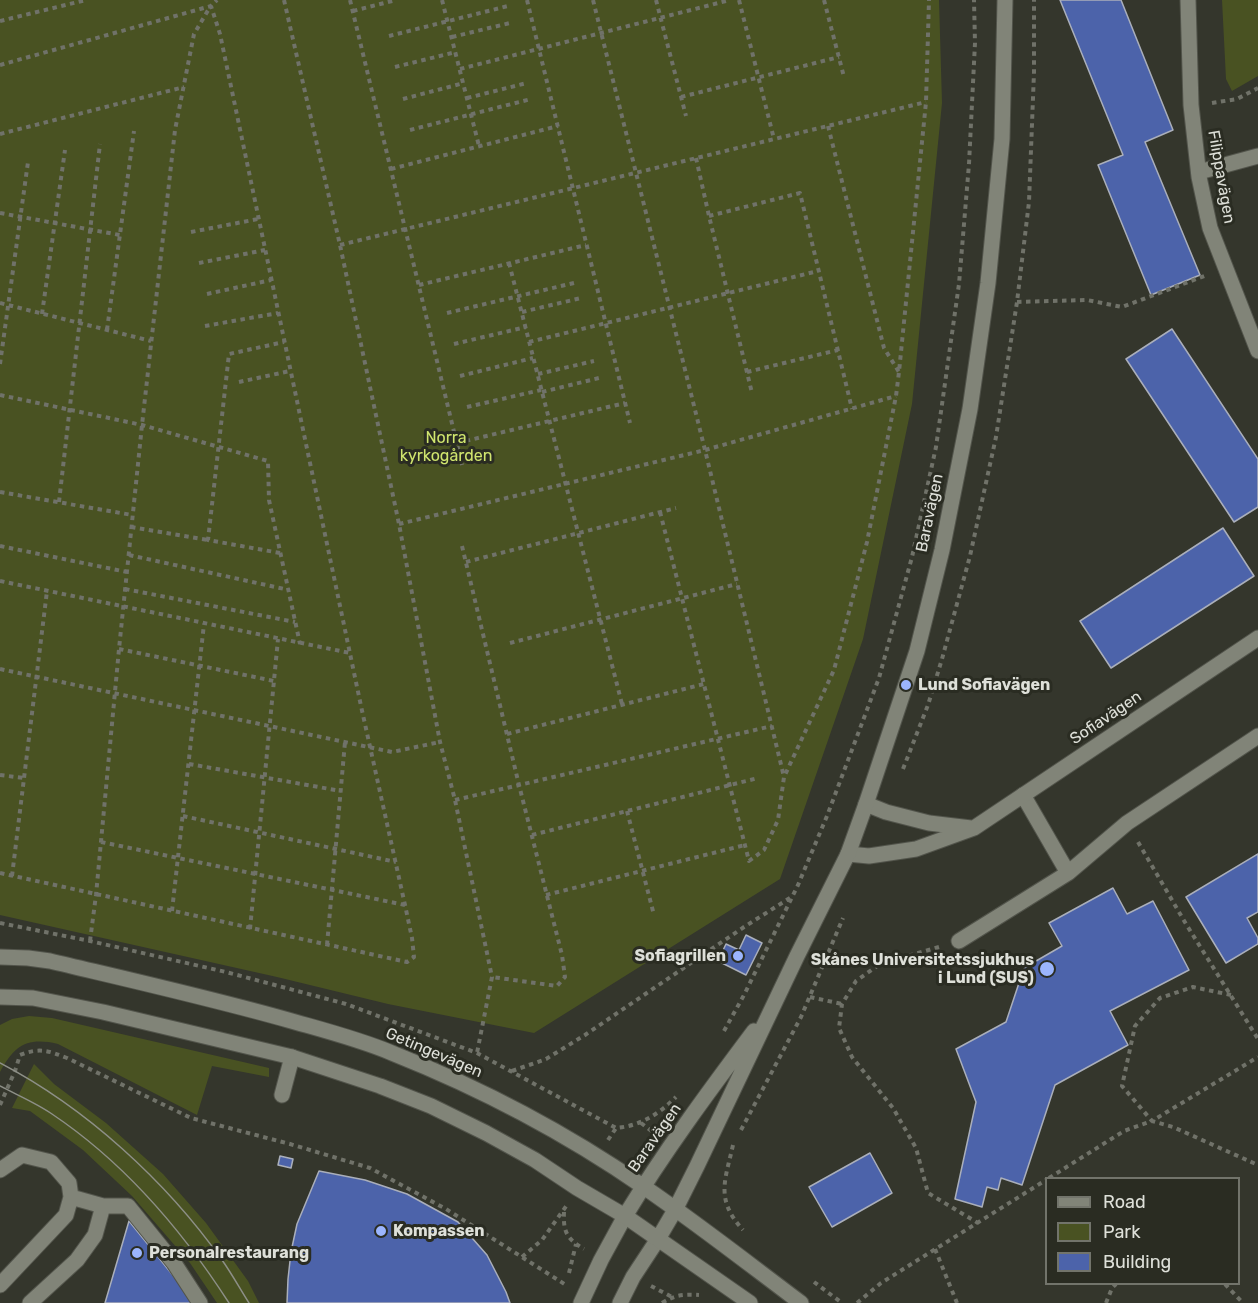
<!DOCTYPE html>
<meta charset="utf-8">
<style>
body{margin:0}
#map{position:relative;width:1258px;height:1303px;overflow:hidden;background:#34362c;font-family:Rubik,sans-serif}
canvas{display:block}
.legend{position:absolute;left:1045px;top:1177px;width:195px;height:108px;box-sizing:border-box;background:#2a2c22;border:2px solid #72746b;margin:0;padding:8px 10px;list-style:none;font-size:18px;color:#dee0d9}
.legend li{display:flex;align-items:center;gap:12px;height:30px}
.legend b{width:30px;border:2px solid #72746b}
</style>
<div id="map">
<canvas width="1258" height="1303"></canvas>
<ul class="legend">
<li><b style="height:8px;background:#818478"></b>Road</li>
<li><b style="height:16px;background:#495222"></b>Park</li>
<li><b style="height:16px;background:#4c63aa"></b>Building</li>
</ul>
</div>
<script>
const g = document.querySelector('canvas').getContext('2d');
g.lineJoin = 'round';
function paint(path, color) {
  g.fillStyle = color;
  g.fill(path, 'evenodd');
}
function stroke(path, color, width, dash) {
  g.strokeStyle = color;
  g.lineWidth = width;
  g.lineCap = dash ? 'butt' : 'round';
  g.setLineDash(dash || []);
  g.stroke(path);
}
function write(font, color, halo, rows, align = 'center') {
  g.font = font + ' Rubik,sans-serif';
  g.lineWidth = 6;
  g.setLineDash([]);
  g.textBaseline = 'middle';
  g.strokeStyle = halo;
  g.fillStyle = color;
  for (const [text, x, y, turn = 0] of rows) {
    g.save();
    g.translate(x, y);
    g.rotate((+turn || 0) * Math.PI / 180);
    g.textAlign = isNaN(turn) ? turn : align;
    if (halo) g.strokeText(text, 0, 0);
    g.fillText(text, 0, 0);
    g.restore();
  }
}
paint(new Path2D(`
 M0,0h939l3,103 -30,301 -49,235 -83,240 -246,154 -146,-29 -111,-27 -277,-62z
 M1222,0h36v76l-26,15 -6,-12z
 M29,1016l23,2 217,50v9l-57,-11 -15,49 -139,-71c-31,-7 -43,1 -58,28v-47l12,-6z
 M34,1064l20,20 52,39 57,51 43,49 42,58 11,22h-42l-27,-40 -58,-67 -49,-46 -53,-39 -18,-3z`), '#495222');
const building = new Path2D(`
 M1060,0h61l52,130 -28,12 55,133 -49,20 -53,-130 25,-10z
 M1172,329l86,130v48l-24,15 -108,-163z
 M1223,528l31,48 -143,92 -31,-47z
 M1258,854v58l-11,6 11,20v6l-32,19 -40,-66z
 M1113,888l14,26 26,-13 36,69 -79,41 18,34 -73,40 -33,100 -21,-7 -3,12 -11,-3 -5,20 -27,-8 21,-97 -20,-53 50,-27 18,-54 38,-22 -13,-23z
 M746,935l16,8 -16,32 -28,-14 8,-17 13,6z
 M870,1153l22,40 -60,34 -23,-40z
 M280,1156l13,3 -2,9 -13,-3z
 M319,1171l46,9 42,14 51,28 29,33 19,37 4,11h-223l1,-24 3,-27 6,-28z
 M129,1221l51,63 14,19h-89z`);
paint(building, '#4c63aa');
stroke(building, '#aaafbb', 1.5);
const lane = new Path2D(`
 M1199,172l59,-16
 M1023,795l45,78
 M959,941l109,-68 59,-50 131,-87
 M282,1095l10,-38
 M0,1170l22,-15 29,7 18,21 2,14 -5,18 -66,70
 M71,1197l32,9
 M30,1303l47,-43 18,-25 8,-29h25l46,57 26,40`);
const street = new Path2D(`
 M1188,0l3,105 8,72 11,51 48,123
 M866,804l20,8 43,11 42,5
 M848,854l21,2 47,-7 58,-21 284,-190
 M581,1303l20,-43 24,-44
 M620,1303l13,-26 25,-38`);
const secondary = new Path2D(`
 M0,957l28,1 22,3c80,19 160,37 238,59 35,10 71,19 104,33 88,35 174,80 252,134 54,37 105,77 157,116
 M0,997l33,1 70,14 189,45 88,29 51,20 55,27 49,27 42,28 48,28 125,87
 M625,1216c39,-64 84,-125 129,-185
 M658,1239l17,-29 22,-44 100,-210 51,-102 18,-50 51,-153 25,-101 28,-141 18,-126 14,-144 3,-139`);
stroke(lane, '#52544b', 17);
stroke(street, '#52544b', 17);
stroke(secondary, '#52544b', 17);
stroke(new Path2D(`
 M284,0l56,245 59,279 41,218 15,58 37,177 -15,76
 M350,0l112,465
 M442,0l37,146
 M527,0l103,423
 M593,0l112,450 79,327
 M656,0l30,116
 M739,0l35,139
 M824,0l20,77
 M353,11l43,-11
 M0,21l86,-21
 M389,36l119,-30
 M452,37l58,-14
 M0,65l211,-59 6,-6
 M395,67l61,-15
 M460,69l270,-69
 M681,97l158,-40
 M467,98l60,-15
 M403,99l61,-16
 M1212,103l25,-4 21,-11
 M828,126l56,222 15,24
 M410,130l121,-31
 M0,134l184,-47
 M696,158l13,58 43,177
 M391,169l167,-43
 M0,213l120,22
 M709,216l91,-23 52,216
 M191,232l67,-13
 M340,245l586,-143
 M199,263l66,-13
 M509,263l113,441
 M419,285l167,-40
 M207,294l64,-14
 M1017,302l70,-2 35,7 85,-32
 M0,303l151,38
 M522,312l59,-14
 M447,313l131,-31
 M42,314l23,-164
 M205,326l73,-13
 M107,330l27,-199
 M529,342l289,-71
 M454,344l72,-17
 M0,364l28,-202
 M747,372l91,-22
 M538,374l56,-13
 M460,376l73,-18
 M239,382l51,-11
 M542,392l57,-14
 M0,395l142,30 126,36 1,39 31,144
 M467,407l74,-17
 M457,443l168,-40
 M0,492l132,23
 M59,502l41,-358
 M660,512l89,349 15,-11 14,-30 6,-43 50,-107 33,-128 29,-146 3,-24 27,-270 3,-102
 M399,524l306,-74 191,-54
 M131,527l77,13
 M0,546l127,26
 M462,546l57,239 43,170 3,22 -8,9 -65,-9
 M280,553l-72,-13 21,-186 55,-12
 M129,555l160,35
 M466,562l210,-54
 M0,581l350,72
 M125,589l170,33
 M510,643l227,-59
 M119,649l155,32
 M0,669l392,83 48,-10
 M507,734l197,-50
 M189,764l152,27
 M903,769l25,-64 14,-46 28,-103 26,-119 21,-135 12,-100 5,-130v-72
 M0,775l24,3
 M455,800l317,-74
 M627,811l27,104
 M183,816l213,46
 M532,835l226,-57
 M101,842l304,63
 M1138,842l48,82 72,115
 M0,873l407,89 7,-5 -2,-19 -7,-33 -44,-199 -141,-672 -9,-28
 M12,876l35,-285
 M546,895l199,-50
 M172,911l32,-287
 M0,923l90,18 136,31 120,32 131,49 139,75c24,-2 43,-14 60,-31
 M250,929l28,-290
 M90,941l6,-46 23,-246 23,-224 33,-295 19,-96 16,-27
 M327,945l18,-203
 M939,947l-59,17 -24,17 -14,23 -3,24 13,29 41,51 23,40 12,45 50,30
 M1231,995l-38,-8 -33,11 -25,28 -13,60 30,35 106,-64
 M810,997l32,7
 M724,1031l20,-36 54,-110 29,-69 52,-138 33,-121 24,-110 23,-163 10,-120 6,-121 -1,-43
 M512,1071l34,-12 39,-24 159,-108 49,-31
 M0,1105l15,-34 5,-16c20,-8 29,-4 47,3l124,60 99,26 80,24 76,41 120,76
 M641,1123l13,10
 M741,1130l60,-113 42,-99
 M608,1140l8,-12
 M733,1145c-8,36 -18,54 10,85
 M1049,1178l75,-47 28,-10 21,6 85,38
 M564,1212c-1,20 3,27 20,37
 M935,1249l22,54
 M522,1257l20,-17 25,-35
 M569,1273l7,-29
 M814,1282l28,21
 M1225,1284l18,19
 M651,1286l21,11
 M662,1303c13,-8 21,-9 37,-8
 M857,1303l24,-20 165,-103
 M1106,1303l6,-15 4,-4`), '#707269', 4, [4.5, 4.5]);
stroke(lane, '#818478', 15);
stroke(street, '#818478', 15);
stroke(secondary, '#818478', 15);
stroke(new Path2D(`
 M0,1063c86,45 166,118 222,197 10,14 18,29 27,43
 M0,1086c17,9 36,17 52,28 73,49 130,116 177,189`), '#8d8f87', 1.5);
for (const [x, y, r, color] of [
 [906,685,6,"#9bb5fd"],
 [738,956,6,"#9bb5fd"],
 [1047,969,8,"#9bb5fd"],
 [381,1231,6,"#9bb5fd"],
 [137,1253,6,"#9bb5fd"]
]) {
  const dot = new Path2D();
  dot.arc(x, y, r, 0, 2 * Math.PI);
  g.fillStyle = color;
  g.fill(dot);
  stroke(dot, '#2a2c22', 2);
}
write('16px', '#dee0d9', '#2a2c22', [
 ["Filippavägen",1221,177,80],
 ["Baravägen",930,513,-78],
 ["Sofiavägen",1106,718,-34],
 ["Getingevägen",434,1053,23],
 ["Baravägen",655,1138,-55]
]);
write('16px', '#d0e56e', '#2a2c22', [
 ["Norra",446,438],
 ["kyrkogården",446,456]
]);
write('bold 16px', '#dee0d9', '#2a2c22', [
 ["Lund Sofiavägen",918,685],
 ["Sofiagrillen",726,956,"right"],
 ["Skånes Universitetssjukhus",1034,960,"right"],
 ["i Lund (SUS)",1034,978,"right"],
 ["Kompassen",393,1231],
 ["Personalrestaurang",149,1253]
], 'left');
</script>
